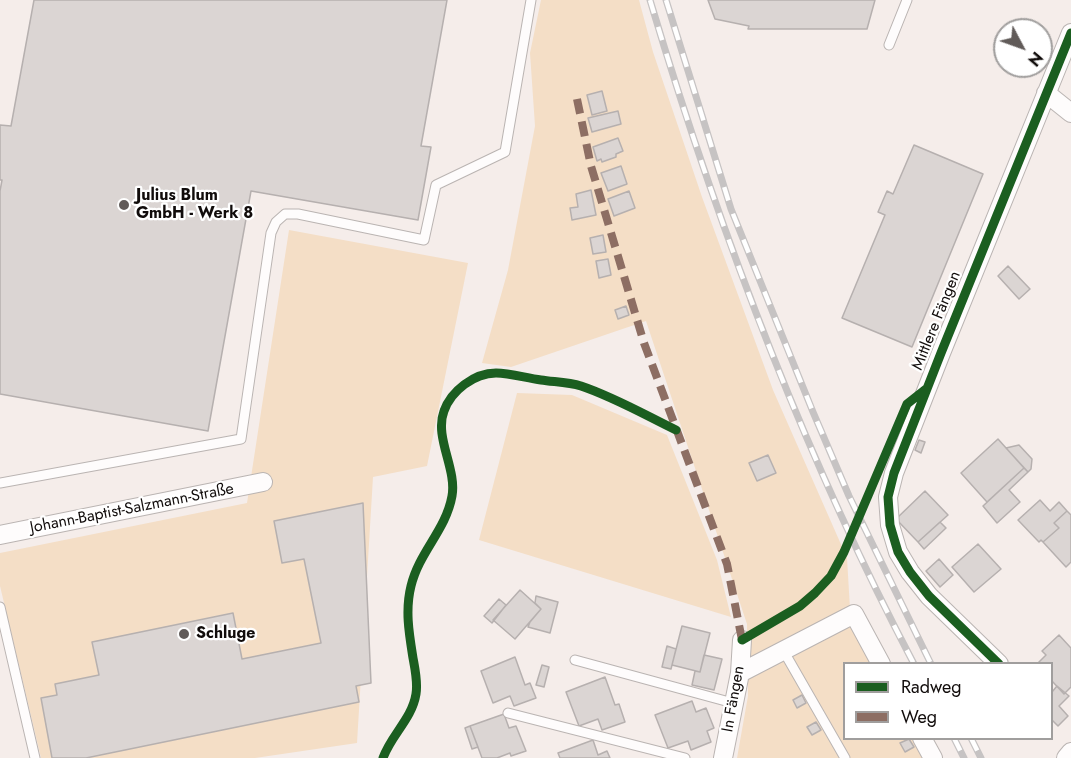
<!DOCTYPE html>
<meta charset="utf-8">
<style>
body{margin:0}
#map{position:relative;width:1071px;height:758px;overflow:hidden;background:#f5edea;font-family:Jost,sans-serif}
canvas{display:block}
.legend{position:absolute;left:843px;top:662px;width:210px;height:78px;box-sizing:border-box;background:#fff;border:2px solid #a09e9d;margin:0;padding:8px 10px;list-style:none;font-size:18px;color:#110c0b}
.legend li{display:flex;align-items:center;gap:12px;height:30px}
.legend b{width:30px;border:2px solid #a09e9d}
.north{position:absolute;left:993px;top:18px;width:60px;height:60px;box-sizing:border-box;background:#fff;border:2px solid #a09e9d;border-radius:50%;rotate:131deg;font-size:16px;font-weight:700;line-height:24px;text-align:center;color:#110c0b}
.north::after{content:'';display:block;margin:auto;width:21px;height:27px;background:#615b59;clip-path:polygon(50% 0,100% 100%,50% 72%,0 100%)}
</style>
<div id="map">
<canvas width="1071" height="758"></canvas>
<ul class="legend">
<li><b style="height:8px;background:#1b5e20"></b>Radweg</li>
<li><b style="height:8px;background:#8d6e63"></b>Weg</li>
</ul>
<div class="north">N</div>
</div>
<script>
const g = document.querySelector('canvas').getContext('2d');
g.lineJoin = 'round';
function paint(path, color) {
  g.fillStyle = color;
  g.fill(path, 'evenodd');
}
function stroke(path, color, width, dash) {
  g.strokeStyle = color;
  g.lineWidth = width;
  g.lineCap = dash ? 'butt' : 'round';
  g.setLineDash(dash || []);
  g.stroke(path);
}
function write(font, color, halo, rows, align = 'center') {
  g.font = font + ' Jost,sans-serif';
  g.lineWidth = 4.5;
  g.setLineDash([]);
  g.textBaseline = 'middle';
  g.strokeStyle = halo;
  g.fillStyle = color;
  for (const [text, x, y, turn = 0] of rows) {
    g.save();
    g.translate(x, y);
    g.rotate((+turn || 0) * Math.PI / 180);
    g.textAlign = isNaN(turn) ? turn : align;
    if (halo) g.strokeText(text, 0, 0);
    g.fillText(text, 0, 0);
    g.restore();
  }
}
paint(new Path2D(`
 M541,0h98l14,52 49,145 71,193 74,168 4,68 21,37 -28,1v74l70,1 11,19h-188l11,-62 -1,-72 -101,-303 -135,46 -29,-4 26,-93 27,-144 -5,-73z
 M289,230l179,33 -41,203 -54,11 -16,266 -102,15h-214l-41,-172v-33l247,-50z
 M517,393l55,2 95,40 50,125 14,57 -252,-77z`), '#f4dec6');
const building = new Path2D(`
 M34,0h413l-26,146 10,1 -13,73 -167,-29 -43,240 -208,-37v-203l2,-11h-2v-55l11,1z
 M708,0h167l-8,29h-119l1,-3 -34,-7z
 M602,91l5,20 -15,4 -5,-20z
 M618,111l3,13 -29,8 -4,-14z
 M618,138l5,13 -7,3v3l-14,5 -1,-3 -4,2 -4,-14z
 M914,145l69,29 -71,173 -70,-29 43,-103 -7,-3 9,-21 6,3z
 M621,166l6,18 -19,7 -7,-18z
 M591,190l5,25 -24,5 -2,-12 8,-1 -2,-13z
 M629,191l6,17 -21,8 -6,-17z
 M603,235l3,17 -13,2 -3,-16z
 M608,259l3,16 -12,3 -3,-17z
 M1008,266l22,23 -11,10 -21,-23z
 M626,306l3,9 -11,4 -3,-9z
 M998,439l26,29 -37,34 -26,-29z
 M919,440l6,2 -4,11 -6,-3z
 M1019,445l13,14 -1,10 -3,3 -22,-24z
 M768,455l8,18 -19,8 -8,-18z
 M1024,468l4,4 -19,18 11,12 -23,21 -14,-17z
 M925,491l23,24 -30,27 -22,-23z
 M1040,500l10,11 9,-9 8,9 -13,12 5,5 -16,14 -2,-2 -2,2 -21,-22z
 M363,503l8,180 -15,3 3,16 -273,56h-34l-11,-60 16,-3 -2,-11 44,-9 -7,-33 141,-29 9,46 79,-16 -17,-84 -22,4 -8,-42z
 M1067,511l4,4v47l-5,5 -23,-25 16,-14 -5,-5z
 M940,522l6,6 -22,21 -6,-7z
 M978,544l23,25 -27,23 -22,-25z
 M939,559l14,16 -13,12 -14,-16z
 M520,590l21,19 -26,30 -22,-19z
 M536,596l22,6 -8,31 -22,-6 2,-5 11,-13 -6,-6z
 M499,599l7,6 -14,18 -8,-7z
 M682,626l28,7 -10,39 -28,-7z
 M1059,635l12,13v39l-7,7 -12,-13v-17h-15l9,-9 -4,-4z
 M667,646l9,3 -5,20 -9,-2z
 M704,655l18,4 -8,31 -22,-5 3,-14 5,1z
 M515,657l10,28 5,-2 6,15 -22,8 -4,-10 -17,7 -12,-32z
 M542,665l7,2 -5,20 -8,-2z
 M605,677l10,28 4,-1 6,18 -23,8 -4,-11 -19,7 -13,-34z
 M1057,686l12,10 -10,10 9,10 -10,10 -6,-6v-28z
 M802,695l4,8 -9,5 -4,-8z
 M692,701l4,11 10,-4 8,20 -7,3 4,11 -20,8 -3,-9 -20,7 -13,-33z
 M504,714l5,14 7,-2 10,25 -15,5 -1,-3 -13,5h-15l-12,-32z
 M816,722l5,8 -9,5 -5,-8z
 M470,726l8,21 -6,2 -7,-21z
 M909,739l5,8 -9,5 -5,-9z
 M593,740l5,15 9,-4 3,7h-50l-2,-5z`);
paint(building, '#dbd5d3');
stroke(building, '#b6b0af', 1.5);
const lane = new Path2D(`
 M889,45l18,-45
 M0,483l241,-44 30,-206 5,-11 9,-8h13l126,26 12,-55 69,-33 26,-152
 M0,607l35,151
 M783,650l62,108
 M575,660l158,43
 M508,713l177,45`);
const street = new Path2D(`
 M1046,93l25,20
 M0,535l263,-53
 M999,664l-70,-68 -19,-24 -12,-20 -8,-27 -2,-28 6,-24 47,-120 130,-320
 M740,673l114,-59 27,50
 M922,738l11,20
 M723,758l17,-85 2,-33
 M1066,758l5,-6`);
stroke(lane, '#bab4b2', 11);
stroke(street, '#bab4b2', 20);
stroke(lane, '#fefcfc', 9);
stroke(street, '#fefcfc', 18);
const rail = new Path2D(`
 M650,0c68,228 153,453 264,664
 M666,0l65,209 82,203 36,84 82,168
 M954,738l10,20
 M971,738l10,20`);
stroke(rail, '#c6c3c3', 7);
stroke(rail, '#fff', 4.5, [14]);
stroke(new Path2D(`
 M577,99l14,67 53,177 83,221 15,76`), '#8d6e63', 8, [15, 8]);
stroke(new Path2D(`
 M742,640l58,-34 15,-13 16,-17 13,-24 63,-148 19,-15
 M999,664l-70,-68 -19,-24 -12,-20 -8,-27 -2,-28 6,-24 47,-120 130,-320
 M383,758c8,-23 29,-39 33,-64 2,-12 -1,-25 -3,-36 -4,-25 -8,-48 -2,-72 8,-34 35,-56 41,-90 5,-27 -18,-59 -8,-85 7,-20 30,-38 52,-38 14,0 30,5 45,7 13,2 27,2 40,6 33,11 64,29 95,44`), '#1b5e20', 9);
for (const [x, y, r, color] of [
 [124,205,6,"#615b59"],
 [184,634,6,"#615b59"]
]) {
  const dot = new Path2D();
  dot.arc(x, y, r, 0, 2 * Math.PI);
  g.fillStyle = color;
  g.fill(dot);
  stroke(dot, '#fff', 2);
}
write('bold 16px', '#110c0b', '#fff', [
 ["Julius Blum",136,196],
 ["GmbH - Werk 8",136,214],
 ["Schluge",196,634]
], 'left');
write('16px', '#110c0b', '#fff', [
 ["Mittlere Fängen",937,321,-68],
 ["Johann-Baptist-Salzmann-Straße",132,509,-11],
 ["In Fängen",734,699,-80]
]);
</script>
